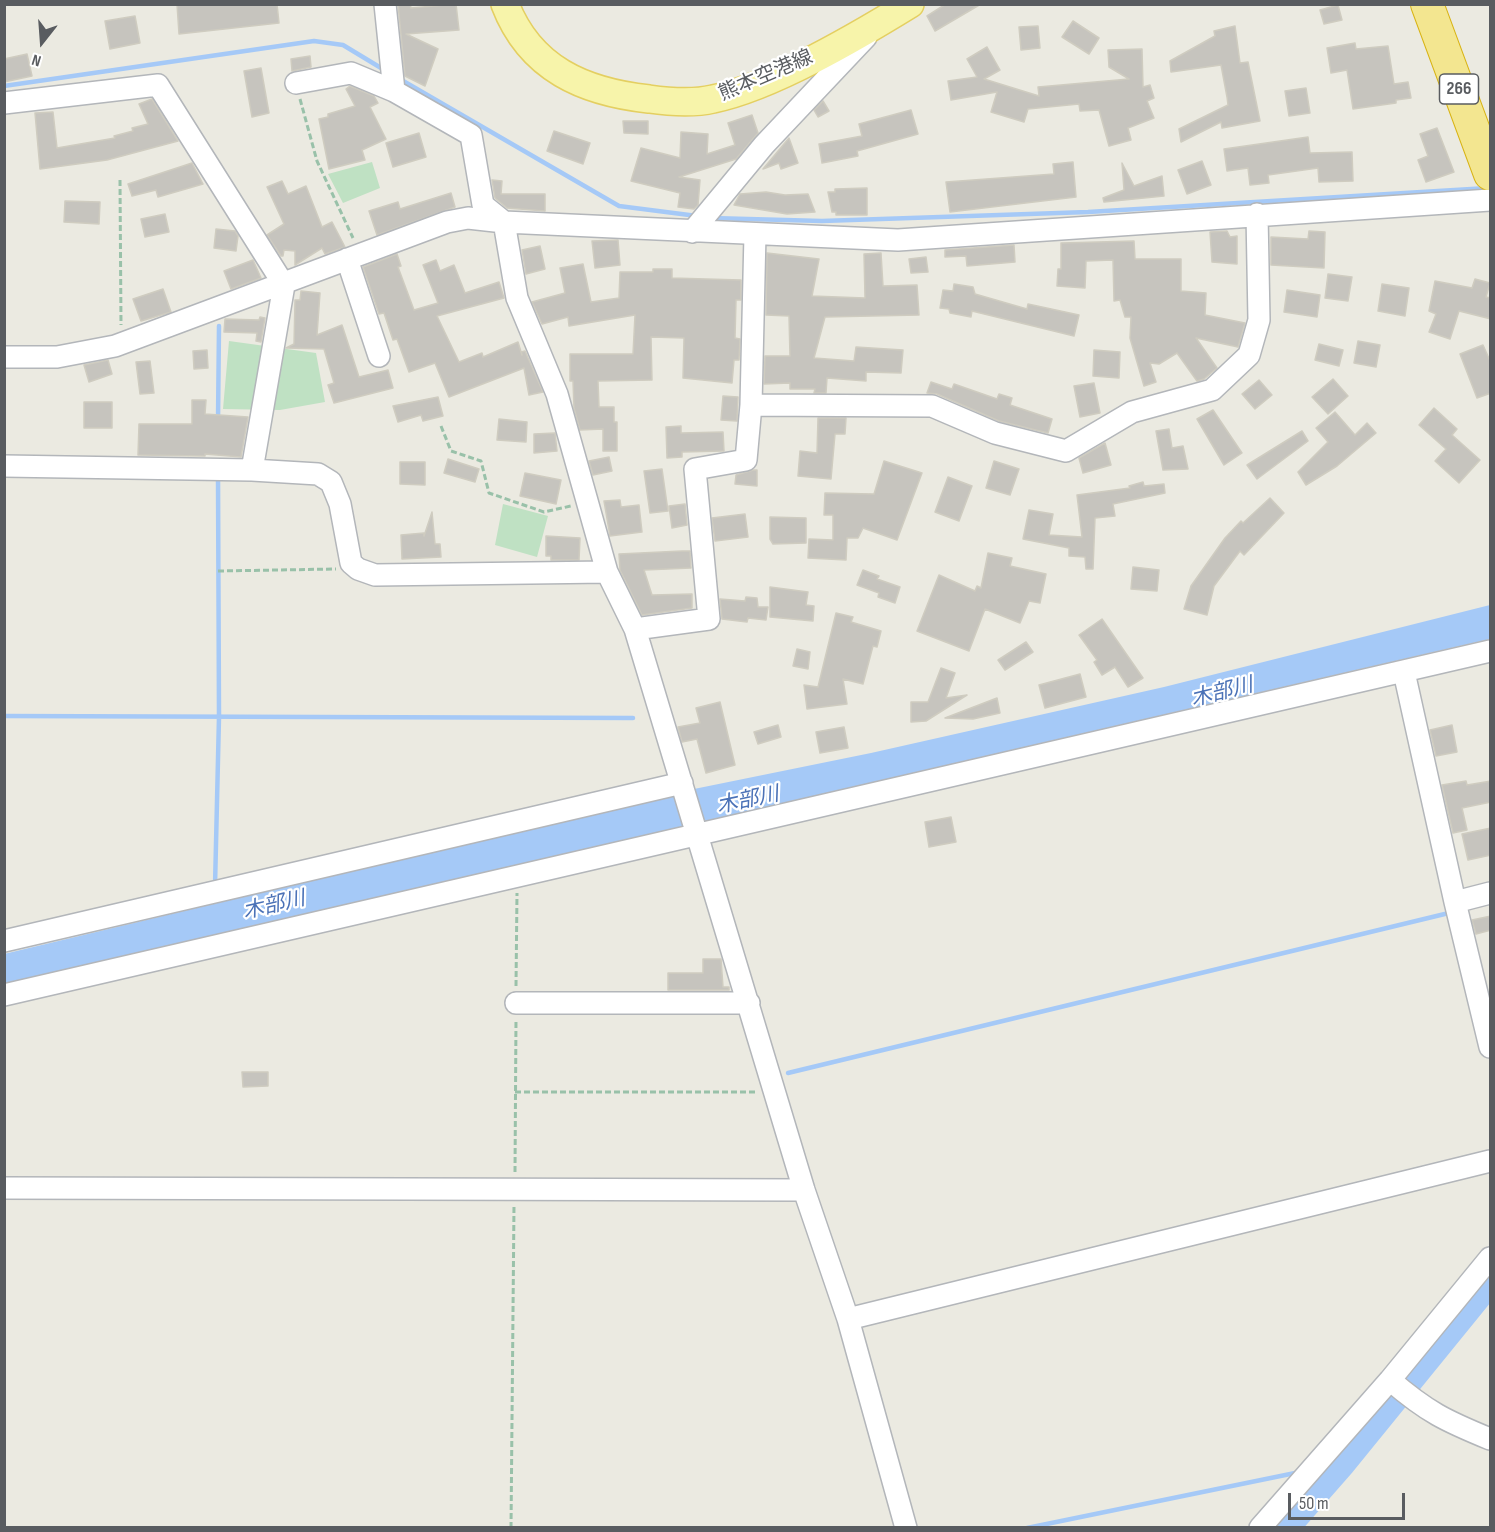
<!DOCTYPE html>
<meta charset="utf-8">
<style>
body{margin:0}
#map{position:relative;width:1495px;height:1532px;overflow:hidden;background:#ebeae1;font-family:"Sofia Sans Condensed",sans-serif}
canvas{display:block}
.frame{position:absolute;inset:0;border:6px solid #595c60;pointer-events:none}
.north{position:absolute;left:12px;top:12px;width:60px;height:60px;-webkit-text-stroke:4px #fff;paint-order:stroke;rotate:197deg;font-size:16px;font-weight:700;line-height:24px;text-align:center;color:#595c60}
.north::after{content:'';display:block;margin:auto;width:21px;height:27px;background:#595c60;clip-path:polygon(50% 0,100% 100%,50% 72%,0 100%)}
.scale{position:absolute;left:1288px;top:1493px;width:117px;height:27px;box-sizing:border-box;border:3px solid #595c60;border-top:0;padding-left:8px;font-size:18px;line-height:21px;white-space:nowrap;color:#595c60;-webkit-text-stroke:4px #fff;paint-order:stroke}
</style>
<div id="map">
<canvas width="1495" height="1532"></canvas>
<div class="frame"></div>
<div class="north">N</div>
<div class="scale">50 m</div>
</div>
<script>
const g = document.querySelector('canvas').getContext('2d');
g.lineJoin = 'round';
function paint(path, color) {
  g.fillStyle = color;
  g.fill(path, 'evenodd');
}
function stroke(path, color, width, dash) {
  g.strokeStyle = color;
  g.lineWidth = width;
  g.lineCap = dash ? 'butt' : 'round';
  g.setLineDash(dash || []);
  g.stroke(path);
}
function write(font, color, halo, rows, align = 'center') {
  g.font = font + ' "Sofia Sans Condensed","Noto Sans JP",sans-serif';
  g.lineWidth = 4.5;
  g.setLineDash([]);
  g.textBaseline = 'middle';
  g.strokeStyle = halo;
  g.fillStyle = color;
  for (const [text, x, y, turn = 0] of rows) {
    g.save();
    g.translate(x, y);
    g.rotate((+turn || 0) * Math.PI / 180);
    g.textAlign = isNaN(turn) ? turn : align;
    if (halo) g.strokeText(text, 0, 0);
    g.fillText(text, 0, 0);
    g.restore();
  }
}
paint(new Path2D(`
 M372,162l8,26 -37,15 -15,-29z
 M229,341l87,12 9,49 -45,8 -57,-1z
 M503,504l45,12 -11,41 -42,-12z`), '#bfe1c3');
paint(new Path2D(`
 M1490,605v34l-784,182 -701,167 -1,-34 690,-165 177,-36 293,-66z`), '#a5c9f7');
stroke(new Path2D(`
 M398,78l221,128 78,10
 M4,86l310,-45 29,4 43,26
 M711,218l111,3 266,-9 400,-24
 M218,421l1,-95
 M4,716l629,2
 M215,886l4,-169 -1,-243
 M788,1073l665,-161
 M1323,1467l19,-4
 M1027,1528l273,-56`), '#a5c9f7', 4.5);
stroke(new Path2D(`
 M1285,1528l57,-65 148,-182`), '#a5c9f7', 28);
const building = new Path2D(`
 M177,4h100l2,19 -100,11z
 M398,4h12l1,4 45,-4 3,26 -53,4 32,15 -13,37 -20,-10z
 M946,4h35l-46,27 -8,-15z
 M1338,5l4,15 -18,4 -4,-14z
 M135,16l5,27 -30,6 -5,-28z
 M1073,21l26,17 -10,16 -27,-17z
 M1038,26l2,22 -19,2 -2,-23z
 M1235,26l5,37 8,-1 12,59 -38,7 -1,-6 -40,20 -2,-13 49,-24 -1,-8 -6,-32 -50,7 -1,-11 45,-25 -1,-5z
 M1355,43l1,6 32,-3 6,38 14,-2 3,16 -15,2v3l-43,6 -6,-39 -16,3 -4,-25z
 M987,47l13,23 -16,9 55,17 -1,-9 91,-8 -20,-12 -1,-17 34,-1 1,38 7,-2 4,13 -7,3 7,17 -26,10 3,12 -22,6 -10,-36 -19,1 -1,-7 -51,5 -4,13 -33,-10 6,-20 -46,8 -3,-19 29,-4 -10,-18z
 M27,54l5,22 -28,6v-23z
 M310,56l1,11 -19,4 -1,-12z
 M261,68l8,45 -17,4 -8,-46z
 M350,86l24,10 4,7 -8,4 16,32 -24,11 3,10 -36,9 -10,-50 9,-2v-3l27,-8 -9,-17z
 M1306,88l4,25 -21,3 -4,-25z
 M152,99l26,42 -71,19 -67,9 -5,-56 18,-1 4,36 58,-10 -1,-2 19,-5 -1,-3 16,-4 -9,-20z
 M823,101l6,10 -11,6 -4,-7z
 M911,110l7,24 -61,17 1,5 -36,7 -3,-19 43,-8 -3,-12z
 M752,115l6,18 -22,26 -57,18 21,3 -2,25 -4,4 -16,-2 2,-14 -49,-12 10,-33 39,10 1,-26 27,2 -1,20 28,-9 -7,-22z
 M623,121h25v13l-24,-1z
 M1437,128l17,44 -28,10 -8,-22 10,-4 -8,-22z
 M554,131l36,12 -7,21 -36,-13z
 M419,133l7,24 -33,10 -7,-24z
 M1308,137l2,16 42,-1 1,29 -34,1 -1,-14 -50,7 1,8 -19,2 -2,-17 -21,3 -3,-22z
 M789,138l9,25 -17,6 -2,-6 -16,6z
 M1202,161l9,24 -24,9 -9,-24z
 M1073,162l3,35 -126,15 -4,-30 108,-8 -1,-10z
 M192,163l11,21 -45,13 -2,-7 -24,6 -4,-12z
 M1122,163l12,23 28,-10 2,20 -60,6 -1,-4 21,-8z
 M492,180l10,1 -1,13h44v17l-38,-3 -12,-10z
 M282,181l6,13 18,-8 16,41 10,-5 13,25 -20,7 -3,-6 -27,17v-14l-11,-1 -1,6h-2l-14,-21 17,-11 -17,-37z
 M867,188v27h-31v-3h-4l-4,-20h7v-3z
 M766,192l19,3 23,-1 7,18 -28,2 -53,-9 6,-11z
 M451,193l4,14 -78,28 -8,-24 29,-9 2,7z
 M65,201l35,1 -1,22 -35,-2z
 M165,214l4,18 -24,5 -4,-18z
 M216,229l19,2 3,5 -2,15 -22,-3z
 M1227,231l3,6 7,-1v28l-25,-2 -2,-30z
 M1309,231l16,1 -1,36 -53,-3v-28l37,2z
 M618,240l2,25 -25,3 -3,-27z
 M1134,241l1,18h46v32l25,2 -1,22 40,8 -7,24 -42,-9 21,30 -13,11 -7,2 -20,-28 -18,11 -9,-1 6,19 -12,4 -14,-48 1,-21h-6l-5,-17 -6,1 -1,-41 -27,1 -1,27 -28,-2 1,-17h3v-26z
 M1014,245l1,17 -48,4 -1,-10 -21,1v-7z
 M540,246l5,23 -19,5 -4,-24z
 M767,253l52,6 -7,37 53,2 -1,-44 17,-1 2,33 34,-1 2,30 -94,2 -11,41 40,3 2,-14 47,3 -2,23 -35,-1v9l-39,-3 -1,15h-12l1,-4h-25v-6l-26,1 1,-28h25l-1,-40 -23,-1z
 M397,254l4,12 -3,1 16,43 24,-7 -15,-38 13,-5 4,11 14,-6 11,28 34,-11 5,16 -67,18 22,46 23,-9 1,4 35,-15 4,13 -1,-3 4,-1 18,41 -14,3 -5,-27 -75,29 -14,-34 -26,9 -12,-33 -4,1 -9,-27 -5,1 -16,-47z
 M926,257l2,15 -17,1 -2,-14z
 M253,260l8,18 -30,11 -7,-18z
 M583,264l8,38 28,-4 1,-26h33v-3h19v9l69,2v20h-5l-1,38 5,1 -1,21h-5l-2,23 -49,-5 1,-40 -33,-1 1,43 -54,1 1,26h15v15h3v29h-14v-22l-23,1 -6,-22 -1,-27h-3v-27h63l2,-39 -66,11 -1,-9 -26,7 -10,-22 33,-9 -5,-25z
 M1328,274l24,3 -4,24 -23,-3z
 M1475,279l15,4 -4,14 5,1v21l-32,-8 -9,28 -21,-7 7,-18 -7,-3 6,-30 37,7z
 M954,284l19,3 2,7 52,15 1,-5 51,11 -5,21 -102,-25 -1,6 -21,-4 -1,-4 -9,-1 3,-18 10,1z
 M1382,284l27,4 -4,28 -27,-5z
 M163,289l8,23 -30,9 -8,-22z
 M1287,290l33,5 -3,22 -33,-5z
 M301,291l19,2 -3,42 25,-10 17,52 29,-7 5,18 -59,15 -6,-18 6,-2 -10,-34 -38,-1 8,-4 1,-44h5z
 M260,317l5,1 -4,24 -5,-1 1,-8 -33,-1 1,-13 34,1z
 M1358,341l22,4 -4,22 -22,-4z
 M1319,344l24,6 -4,16 -24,-6z
 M1483,345l8,18v30l-14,5 -17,-44z
 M207,350l1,18 -14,1 -1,-18z
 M1094,350l26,2 -1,26 -26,-2z
 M108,360l4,14 -23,8 -5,-17z
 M150,361l4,32 -14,1 -4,-32z
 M1333,379l15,17 -20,18 -16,-17z
 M1259,380l13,15 -17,14 -13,-15z
 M931,382l21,7 2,-5 43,15 2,-5 13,4 -2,7 42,14 -4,14 -49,-12 -62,-27 -10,-1z
 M1094,383l6,30 -20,4 -6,-31z
 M723,396l15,1 -1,24 -16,-1z
 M438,397l5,19 -20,5 -2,-6 -23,7 -5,-16z
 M192,400h14l-1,14 43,3 -7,40 -36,-3v2l-67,-1 1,-31h53z
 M84,402h28v26h-28z
 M1434,408l23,21 -5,6 28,25 -21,23 -24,-22 11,-12 -27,-24z
 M1213,410l29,43 -18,12 -27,-46z
 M1335,412l20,23 12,-12 9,10 -39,33 -31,19 -8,-13 30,-30 -12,-14z
 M818,418h28l-1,16h-10l-4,45 -33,-3 2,-25 17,2z
 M499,419l28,3 -1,20 -29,-2z
 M681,426v7l42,-1 1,19 -42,1v5l-15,1 -1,-31z
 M1169,429l3,19 11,-2 5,23 -25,1 -7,-39z
 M1302,431l6,10 -51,38 -10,-14z
 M555,433l2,18 -23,2v-19z
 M1105,443l6,22 -28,8 -4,-15z
 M609,457l3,14 -19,4 -4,-14z
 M448,459l31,10 -4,13 -31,-9z
 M884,461l38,12 -25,67 -34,-12 -5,10h-11l-1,22 -38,-2 1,-19 24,1v-25h-9l1,-22 49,1z
 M994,461l25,8 -9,26 -24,-7z
 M400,462h25v23l-25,-1z
 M662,469l6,42 -18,2 -6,-42z
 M753,470h4v16l-22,-2 1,-9z
 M525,473l36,7 -5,24 -36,-8z
 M948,477l24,9 -13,35 -24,-9z
 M1143,482l1,4 20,-2 1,9 -52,11 2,12 -20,2 -2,51h-7l-1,-12 -16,-1v-8l-46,-9 6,-29 24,4 -4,21 33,2 -5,-42 53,-7 -1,-2z
 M1270,498l14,15 -40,42 -4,-4 -26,35 -7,29 -23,-6 7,-23 34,-48 16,-17 2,2z
 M620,500l1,7 18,-2 3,27 -32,4 -6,-35z
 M685,504l2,21 -15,3 -3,-22z
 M432,512l3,32h5l1,13 -39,2 -1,-24 23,-2v3z
 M745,514l3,23 -33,4 -3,-23z
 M770,517l36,1v25l-33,1 -3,-5z
 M546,536l34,2 -1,22h-28v-4h-5z
 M682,551h8l1,17 -47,2 8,25 40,-1v14l-50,7 -22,-45 -1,-16z
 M988,553l24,5 -2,8 36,8 -6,29 -11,-2 -9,22 -35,-14 -16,42 -52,-20 22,-56 36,16 2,-5 4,2z
 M1133,567l26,3 -2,21 -26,-2z
 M863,570l16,6 -2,3 23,8 -5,16 -17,-6 1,-4 -22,-8z
 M770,587l38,5 -2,13 8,1 -1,15 -43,-4z
 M746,597l11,1 1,9h10l-2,13 -18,-2 -1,4 -25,-3 -2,-20 25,2z
 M836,613l17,4 -2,5 30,9 -4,16 -4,-1 -10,38 -20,-5 4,25 -40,5 -3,-24 14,2z
 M1102,619l41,59 -15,9 -13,-20 -13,8 -8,-13 3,-2 -18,-25z
 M1026,642l7,10 -28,18 -7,-10z
 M797,649l13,3 -2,17 -15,-3z
 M941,668l14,5 -9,25 21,-3 -41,26 -15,1v-20h17z
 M1080,674l6,23 -41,11 -6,-23z
 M997,698l3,15 -27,6 -28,-1z
 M720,702l15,63 -29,8 -9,-34 -15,3 -4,-15 22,-4 -4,-15z
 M778,725l3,12 -23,7 -4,-12z
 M1452,725l5,27 -21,4 -6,-26z
 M844,727l4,21 -28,5 -4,-21z
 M1466,781l1,4 24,-4v21l-29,6 5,22 -14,3 -11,-48z
 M951,817l5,25 -27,5 -4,-25z
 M1491,828v27l-23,5 -6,-26z
 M1491,916v14l-15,4 -4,-14z
 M703,959h18l2,28h6v3h-61v-17h35z
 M242,1072h26v14l-25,1z`);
paint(building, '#c6c4be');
stroke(building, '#cfccc0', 1.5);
const minor = new Path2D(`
 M385,4l9,87 77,44 12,70 21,17 13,76 40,96 50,178 28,57 169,561 44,129 58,209
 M296,83l55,-10 43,18
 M4,103l154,-18 126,200 -32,185
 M692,232l72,-87 102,-108
 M347,259l32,97
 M4,357h53l58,-11 332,-124 21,-4 36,4 394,18 592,-40
 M751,405l181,1 63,27 71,18 66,-39 80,-22 37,-35 10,-35 -2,-106
 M4,466l248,4 66,4 13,8 9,22 11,59 7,6 17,6 232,-3
 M635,629l74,-10 -14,-150 51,-9 5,-55 4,-171
 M1404,672l51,230 35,145
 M1455,902l35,-9
 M4,941l678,-158
 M4,995l1486,-344
 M516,1003h233
 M4,1188l800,2
 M848,1319l642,-158
 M1390,1380c37,32 56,41 100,59
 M1260,1528l130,-148 100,-122`);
const major = new Path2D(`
 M505,4c25,65 79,88 144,95 21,3 43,5 64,0 59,-12 145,-63 197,-95`);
const highway = new Path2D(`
 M1427,4l63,170`);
stroke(minor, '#b3b6ba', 24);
stroke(major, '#e4cf61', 30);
stroke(highway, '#d8b314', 34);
stroke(new Path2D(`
 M300,99l17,62 36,77
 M120,180l1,145
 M441,426l10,25 30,10 8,32 55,19 27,-6
 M218,571l118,-2
 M516,986l1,-93
 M515,1092h241
 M515,1172l1,-153
 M511,1528l3,-323`), '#99c1a9', 3, [6, 3]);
stroke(minor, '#fff', 21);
stroke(major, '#f7f4aa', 27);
stroke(highway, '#f3e690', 32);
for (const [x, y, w] of [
 [1459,89,39]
]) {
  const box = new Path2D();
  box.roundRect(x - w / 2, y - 15, w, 30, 4.5);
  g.fillStyle = '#fff';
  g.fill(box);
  stroke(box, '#595c60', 1.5);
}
write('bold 18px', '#595c60', null, [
 ["266",1459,89]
]);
write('20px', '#595c60', '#fff', [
 ["熊本空港線",766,76,-23]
]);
write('italic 21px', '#4b72b7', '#fff', [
 ["木部川",1222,693,-14],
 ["木部川",748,801,-12],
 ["木部川",274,906,-13]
]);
</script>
